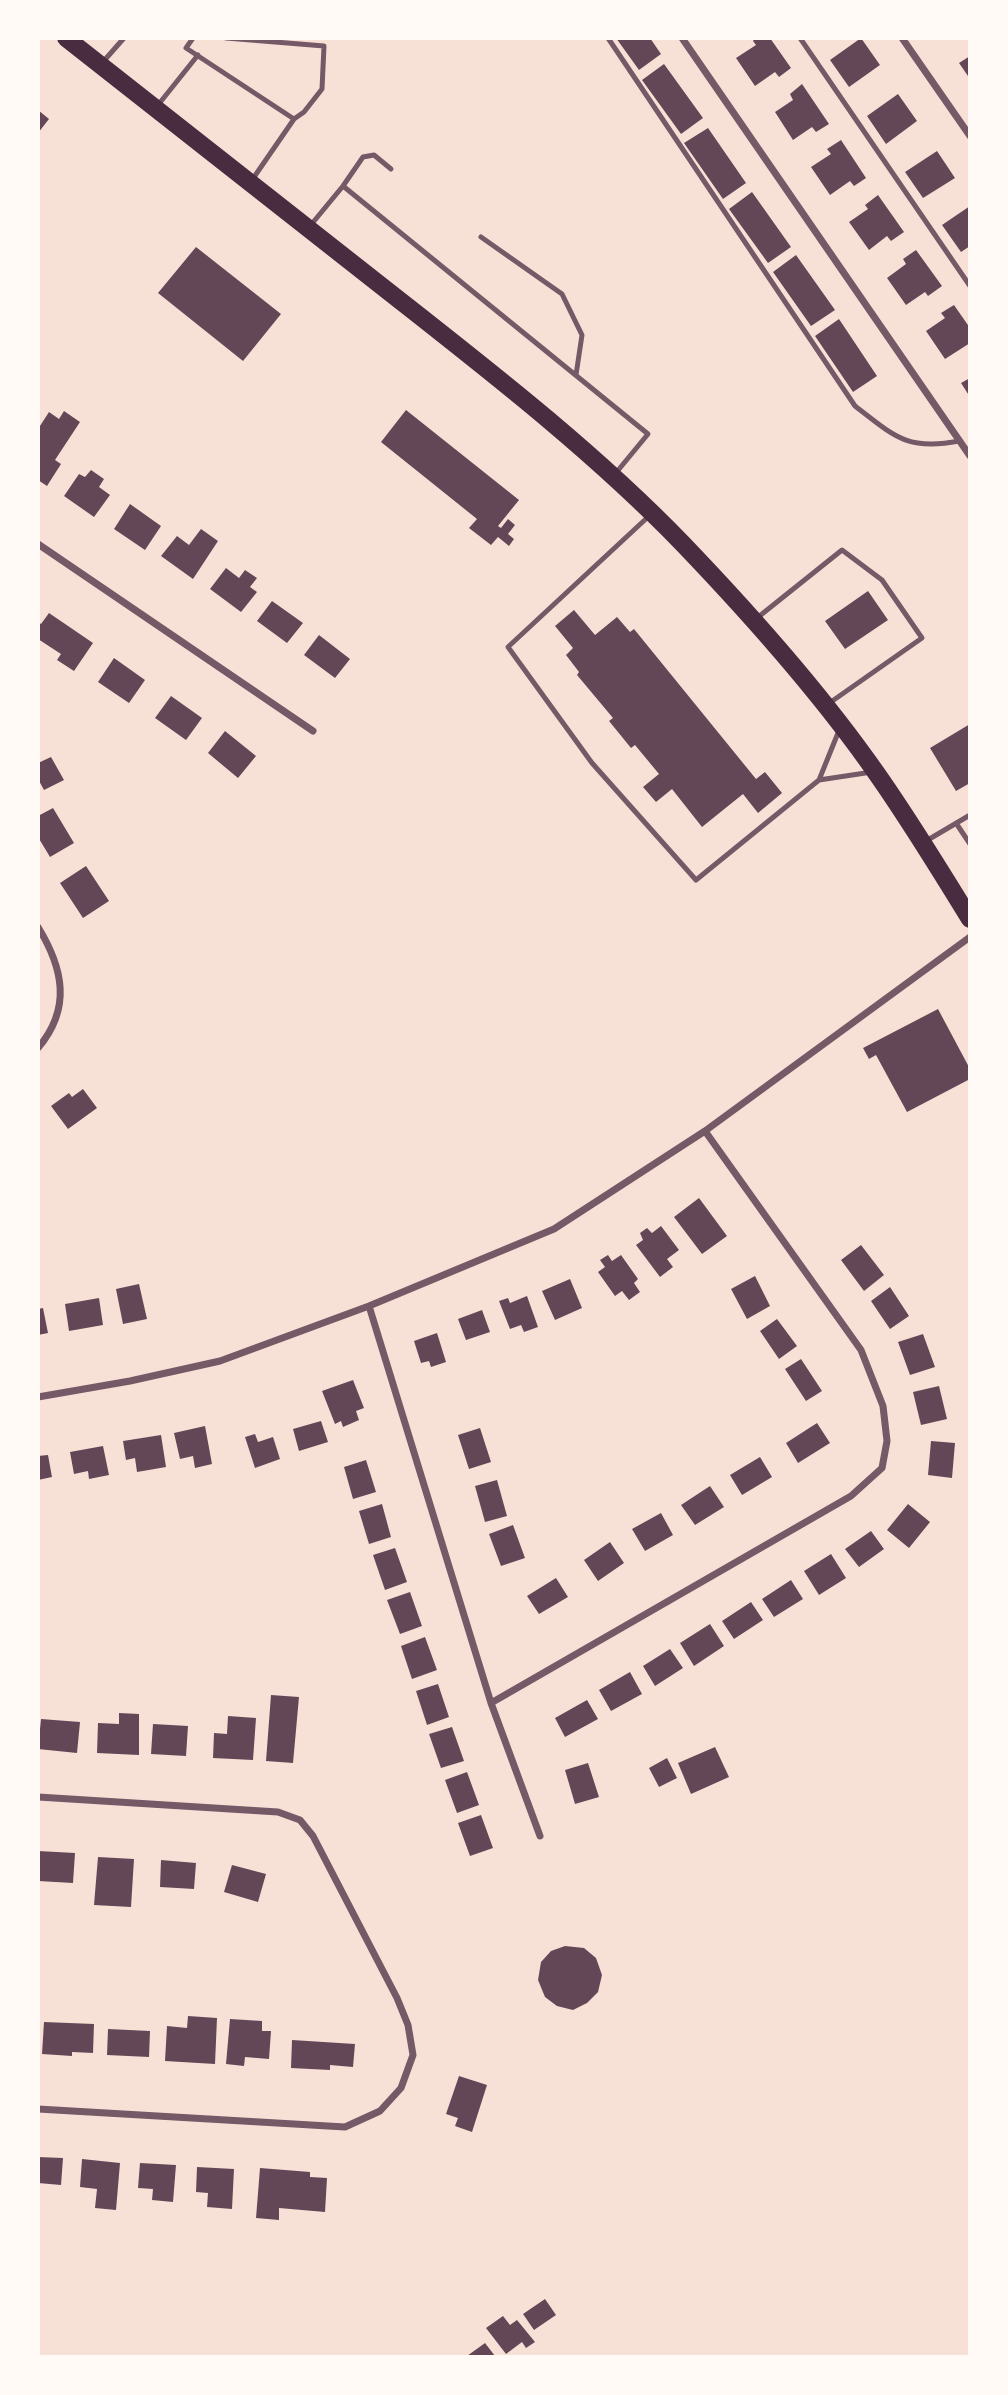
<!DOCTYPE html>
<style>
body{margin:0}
#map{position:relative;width:1008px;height:2395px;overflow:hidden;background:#f7e1d7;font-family:Barlow,sans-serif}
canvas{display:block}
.frame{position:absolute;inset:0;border:40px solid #fffaf5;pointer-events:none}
</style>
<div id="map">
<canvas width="1008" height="2395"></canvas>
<div class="frame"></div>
</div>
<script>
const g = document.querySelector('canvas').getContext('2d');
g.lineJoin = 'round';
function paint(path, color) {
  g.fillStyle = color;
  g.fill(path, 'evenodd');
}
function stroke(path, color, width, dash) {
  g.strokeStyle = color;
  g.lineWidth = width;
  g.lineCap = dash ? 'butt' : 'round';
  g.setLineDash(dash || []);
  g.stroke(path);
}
paint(new Path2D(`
 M616,38h34l11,16 -22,16z
 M755,38h15l21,30 -12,9 -4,-5 -20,14 -19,-28 20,-13 -3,-4z
 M861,38l19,27 -31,22 -19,-27z
 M970,56v23l-11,-16z
 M664,64l39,54 -22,16 -39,-54z
 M802,84l27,40 -13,8 -4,-5 -19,13 -18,-28 18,-12 -3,-6z
 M898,94l19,27 -31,23 -19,-28z
 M38,110l11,9 -11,14z
 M708,128l38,55 -23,16 -39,-56z
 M841,140l25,38 -12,8 -4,-5 -20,14 -19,-28 20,-13 -4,-5z
 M937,151l18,27 -32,20 -18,-26z
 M752,192l39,55 -23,16 -39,-54z
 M878,195l26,37 -13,9 -4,-5 -18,14 -20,-28 19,-13 -3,-4z
 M970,206v40l-9,6 -19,-27z
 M196,247l85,67 -38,47 -85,-68z
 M916,250l26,36 -14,10 -3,-4 -19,13 -19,-27 19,-14 -3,-5z
 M796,255l39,55 -24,16 -38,-54z
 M954,305l16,23v15l-25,16 -19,-28 19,-13 -4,-5z
 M839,319l38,57 -24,16 -38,-56z
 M970,378v19l-9,-14z
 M406,410l113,90 -21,26 3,2 7,-9 7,6 -7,9 6,5 -5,7 -11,-9 -7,8 -22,-17 8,-9 -96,-77z
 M64,411l16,11 -25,38 6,4 -14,22 -9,-6v-51l11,-17 10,7z
 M91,470l13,9 -5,8 11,8 -16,22 -30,-21 15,-22 6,3z
 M130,504l31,22 -16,24 -31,-21z
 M201,529l17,12 -25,38 -32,-23 16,-20 12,9z
 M226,568l13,10 6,-8 12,8 -7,9 7,5 -16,20 -31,-23z
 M868,591l20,29 -43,29 -20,-28z
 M272,601l31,22 -16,20 -30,-22z
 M574,610l21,25 22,-18 13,15 4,-3 122,150 9,-7 17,21 -24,20 -15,-19 -41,33 -30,-38 -16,13 -13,-15 16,-13 -24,-29 -4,3 -22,-27 4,-3 -36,-43 2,-3 -13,-17 7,-7 -18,-22z
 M49,613l44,30 -19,28 -17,-11 4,-6 -23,-15v-17l3,2z
 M319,635l31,24 -15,19 -31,-23z
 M114,658l31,22 -16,23 -31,-21z
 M171,696l31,22 -16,22 -31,-22z
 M970,724v59l-14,8 -26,-43z
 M225,731l31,25 -18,22 -30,-25z
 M51,757l13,23 -20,10 -6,-11v-16z
 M53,808l21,35 -24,14 -12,-20v-21z
 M86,866l23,35 -26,17 -23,-35z
 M938,1009l32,60v10l-63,33 -31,-57 -7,4 -6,-11z
 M83,1089l14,19 -29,21 -17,-23 18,-13 3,4z
 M699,1198l28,38 -25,18 -28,-37z
 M661,1226l18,24 -12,9 6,8 -13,10 -24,-32 7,-5 -3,-7 7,-5 5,5z
 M861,1245l23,30 -20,16 -23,-31z
 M608,1255l4,6 9,-6 17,24 -4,4 6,9 -11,8 -7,-9 -7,5 -17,-24 7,-5 -5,-7z
 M755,1276l15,30 -23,13 -16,-30z
 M570,1279l12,29 -27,12 -13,-29z
 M139,1284l8,35 -24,5 -7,-35z
 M890,1287l19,29 -19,13 -19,-28z
 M527,1296l11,31 -14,5 -3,-7 -11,4 -11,-28 9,-3 2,5z
 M99,1298l4,27 -34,6 -4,-27z
 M43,1308l5,25 -10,2v-26z
 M482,1310l8,22 -24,8 -8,-21z
 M777,1319l20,27 -18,13 -19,-28z
 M437,1333l9,29 -15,5 -2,-6 -8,2 -7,-22z
 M923,1334l12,33 -25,8 -12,-33z
 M801,1359l21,32 -16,10 -21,-32z
 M353,1380l11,28 -8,3 3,9 -16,7 -2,-6 -6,3 -13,-33z
 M939,1386l8,33 -26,6 -8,-33z
 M321,1421l7,21 -29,9 -6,-22z
 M817,1423l13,20 -32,20 -12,-20z
 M205,1426l7,38 -17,4 -2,-12 -13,3 -6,-26z
 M480,1428l11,34 -22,7 -11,-34z
 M255,1434l3,8 15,-5 7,22 -25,9 -10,-31z
 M161,1435l5,32 -29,5 -2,-14 -9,2 -3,-19z
 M931,1441l24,2 -3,35 -24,-3z
 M103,1446l6,29 -20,4 -1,-8 -14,3 -4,-22z
 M48,1455l4,22 -14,3v-24z
 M760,1457l12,20 -30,18 -12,-20z
 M366,1460l10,32 -23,7 -9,-32z
 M497,1480l10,36 -22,6 -10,-36z
 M710,1486l14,21 -29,18 -14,-20z
 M382,1504l9,33 -22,7 -10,-33z
 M908,1504l22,18 -21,26 -22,-18z
 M661,1513l12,22 -28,16 -13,-22z
 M513,1525l12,33 -24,8 -12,-32z
 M871,1531l13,18 -25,18 -14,-18z
 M610,1542l14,21 -26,18 -14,-21z
 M395,1548l12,34 -22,8 -12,-35z
 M831,1554l15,24 -27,17 -15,-24z
 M556,1578l12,19 -29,17 -12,-18z
 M791,1580l12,19 -29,18 -12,-18z
 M410,1592l12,34 -22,8 -13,-34z
 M751,1602l12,18 -29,19 -12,-18z
 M710,1624l14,22 -30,20 -14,-23z
 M425,1637l12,33 -25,9 -11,-33z
 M670,1649l13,19 -28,18 -12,-20z
 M630,1672l12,22 -31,17 -12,-21z
 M438,1684l11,33 -22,8 -11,-34z
 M271,1695l28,2 -6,66 -27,-2z
 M587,1700l11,19 -33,18 -10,-19z
 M119,1713l20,1v41l-42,-2 1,-30 21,1z
 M228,1716l28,2 -3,42 -40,-2 1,-25 13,1z
 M41,1719l39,3 -3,31 -39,-4z
 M153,1724l35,2 -2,30 -35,-2z
 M452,1727l12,34 -23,7 -12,-34z
 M715,1747l14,30 -38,17 -13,-31z
 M667,1758l10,20 -18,9 -10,-19z
 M588,1763l11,34 -24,7 -10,-34z
 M467,1772l12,33 -22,8 -12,-33z
 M481,1815l12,33 -23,8 -12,-33z
 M38,1851l37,2 -2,30 -35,-2z
 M98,1857l36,2 -3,48 -37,-2z
 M161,1860l35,3 -2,26 -34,-2z
 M232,1865l34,9 -8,28 -34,-10z
 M565,1946l19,2 12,10 6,17 -4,17 -11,11 -14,7 -16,-4 -12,-9 -7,-17 3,-18 10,-11z
 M188,2016l29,2 -2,46 -50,-3 2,-35 20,2z
 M230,2019l32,2v10h9l-2,28 -24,-2 -1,9 -18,-2z
 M44,2022l50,2 -1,29 -21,-1v4l-30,-2z
 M108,2029l42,2 -1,26 -42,-2z
 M292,2040l63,4 -2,23 -23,-2v5l-39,-2z
 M459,2076l28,9 -15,47 -17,-6 3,-8 -12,-4z
 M38,2157l25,1 -2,27 -23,-2z
 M82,2159l38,4 -4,47 -21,-2 2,-19 -17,-2z
 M140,2163l36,2 -3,37 -21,-2 1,-11 -15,-1z
 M197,2167l37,2 -2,40 -25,-2 1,-14 -12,-1z
 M260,2168l50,4v5l17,1 -2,34 -46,-4v12l-23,-2z
 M545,2299l11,16 -22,15 -11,-16z
 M503,2316l7,9 7,-5 18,22 -9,6 -4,-6 -16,12 -20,-26z
 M485,2343l10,13h-28z`), '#644757');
stroke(new Path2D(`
 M193,38l-7,10 108,71
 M226,38l98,8 -2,43 -18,23 -10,7 -42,61
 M608,38l247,368c39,30 52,45 104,35
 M800,38l170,248
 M102,63l22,-25
 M158,105l40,-50
 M343,186l305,248 -33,40
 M310,226l33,-40 20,-29 11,-2 17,14
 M481,237l81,57 20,41 -6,40
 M649,516l-141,131 84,116 104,117 123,-100 53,-8
 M757,618l85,-68 40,30 40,58 -94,66
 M819,780l21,-52
 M956,823l14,21
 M926,841l44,-26`), '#755966', 5);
stroke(new Path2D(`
 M682,38l288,418
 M902,38l68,98
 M38,544l275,187
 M38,927c25,41 34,81 0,121
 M369,1306l122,397 49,133
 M38,1397l92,-16 90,-20 149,-55 185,-77 151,-98 265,-194
 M491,1703l360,-207 31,-28 5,-27 -4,-35 -22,-56 -156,-219
 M38,1797l240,15 22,8 13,16 84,162 11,27 5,30 -12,33 -21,23 -35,16 -307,-18`), '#755966', 7);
stroke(new Path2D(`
 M66,38c110,87 221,174 332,261 98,77 198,155 285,245 69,72 137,148 194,230 33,47 63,96 93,145`), '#4a2c40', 18);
</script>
